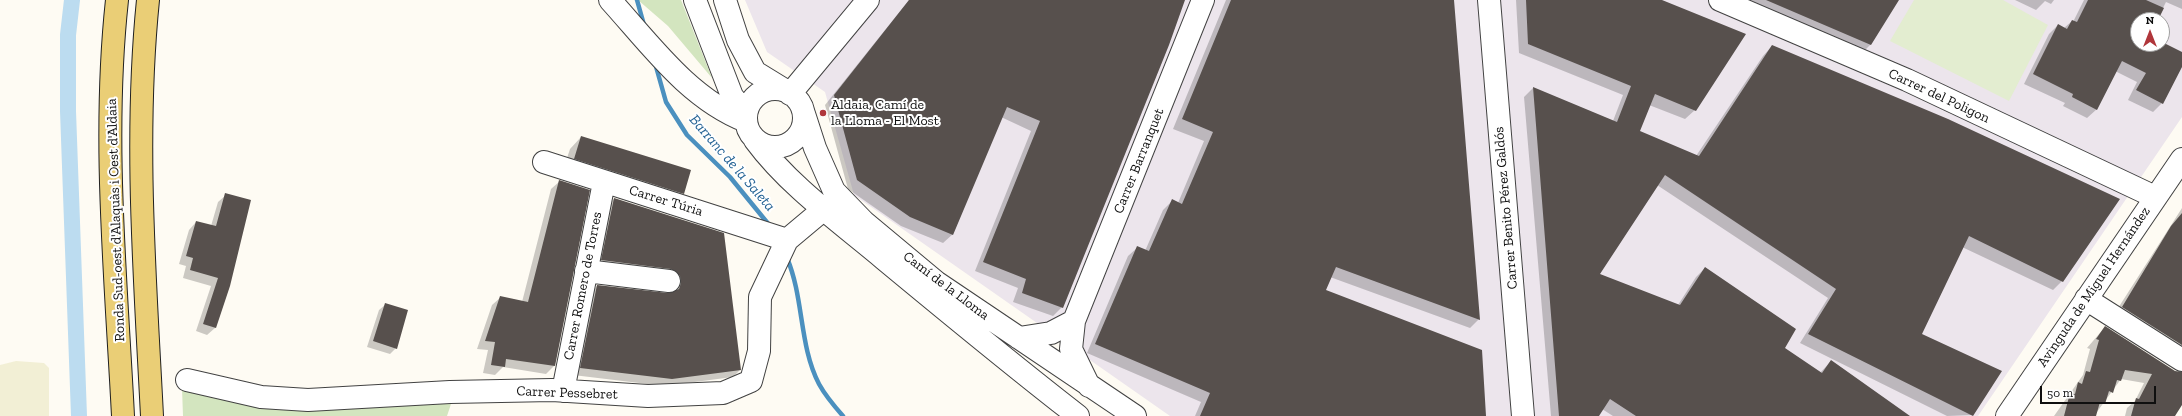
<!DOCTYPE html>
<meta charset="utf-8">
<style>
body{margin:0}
#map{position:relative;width:2182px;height:416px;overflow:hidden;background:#fefbf3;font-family:"Zilla Slab",serif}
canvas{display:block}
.north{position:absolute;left:2130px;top:12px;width:40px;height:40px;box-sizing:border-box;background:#fff;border:1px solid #9f9f9f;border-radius:50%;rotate:0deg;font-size:11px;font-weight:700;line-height:16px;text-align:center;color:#0f0f0f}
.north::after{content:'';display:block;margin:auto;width:14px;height:18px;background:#b0363b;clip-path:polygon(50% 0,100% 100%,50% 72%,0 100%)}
.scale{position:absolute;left:2040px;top:386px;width:116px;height:18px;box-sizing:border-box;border:2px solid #0f0f0f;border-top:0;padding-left:5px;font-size:12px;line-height:14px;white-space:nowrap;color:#0f0f0f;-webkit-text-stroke:3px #fff;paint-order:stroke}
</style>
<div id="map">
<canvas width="2182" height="416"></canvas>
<div class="north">N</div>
<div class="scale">50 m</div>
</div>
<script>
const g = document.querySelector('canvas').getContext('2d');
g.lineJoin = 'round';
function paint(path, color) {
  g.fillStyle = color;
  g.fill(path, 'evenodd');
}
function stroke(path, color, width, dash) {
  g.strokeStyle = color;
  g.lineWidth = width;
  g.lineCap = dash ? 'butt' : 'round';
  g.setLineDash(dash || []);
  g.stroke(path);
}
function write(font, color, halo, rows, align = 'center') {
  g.font = font + ' "Zilla Slab",serif';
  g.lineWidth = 4;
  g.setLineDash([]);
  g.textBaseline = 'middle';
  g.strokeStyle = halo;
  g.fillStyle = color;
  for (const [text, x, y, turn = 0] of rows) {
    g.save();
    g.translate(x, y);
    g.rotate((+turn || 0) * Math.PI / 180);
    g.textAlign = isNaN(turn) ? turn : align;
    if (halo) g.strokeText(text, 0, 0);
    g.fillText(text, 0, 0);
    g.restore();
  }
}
paint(new Path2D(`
 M745,0h1437v117l-204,299h-808l-316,-221 -29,-103 -58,-40zM2138,20h24v24h-24z`), '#ece5ec');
paint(new Path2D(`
 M16,361l28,2 5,5v48h-49v-51z`), '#f2efd5');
paint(new Path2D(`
 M638,0h43l31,78 -44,-52z
 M182,388l259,8 10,8 -4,12h-264z`), '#d3e5bf');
paint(new Path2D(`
 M1914,0h89l45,25 -39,76 -119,-60z`), '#e3edd0');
paint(new Path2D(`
 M909,0h275l-122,307 -9,9 -40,-14 5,-14 -43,-17 56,-140 -30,-14 -48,117 -10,9 -42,-17 -53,-37 -23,-84z
 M1226,0h227l26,319 -9,9 -140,-51 -5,13 160,126h-290l6,-14 -114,-49 41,-97 10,-9 7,4 18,-41 9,-9 6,2 26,-62 -31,-12z
 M1516,0h144l35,110 -10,9 -36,-14 -11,27 58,24 67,-100 9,-10 290,235 -9,9 -91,-43 -42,87 53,81 -26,1 -147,-73 28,-45 -171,-113 -59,89 80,31 18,-28 9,-9 78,80 37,25 11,-12 77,55h-295l-11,-7 -4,7h-47l-27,-319 9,-9 80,33 10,-26 -104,-42z
 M1738,0h159l-26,44 -10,10z
 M2015,0h39l-3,4 -6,-3 -9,9z
 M2084,0h98v9l-16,-7 -9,18h-19v24l24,-1 20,10v12l-20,38 -9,9 -25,-12 9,-18 -22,-11 -18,38 -10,9 -24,-12 2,-3 -41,-19 25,-50 9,-9 6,3 8,-7 1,1z
 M581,137l102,56 -11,12 -109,-35 7,-21z
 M560,181l-6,185 -8,8 -43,-7 -8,8 -12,-2 5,-23 -11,-1 15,-44 9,-8 21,5 29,-113z
 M226,195l-11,133 -8,7 -11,-4 15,-45 -28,-8 3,-12 -7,-2 10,-34 7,-8 15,4 7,-24z
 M614,199l109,35 17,136 -7,7 -69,9 -91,-11 17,-82 7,-7 71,8 7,-4 -80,-23 12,-61z
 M2182,208v154l-69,-46z
 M386,304l10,44 -6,6 -23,-7 12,-37z
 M2105,327l70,45h7v31l-9,13h-48l2,-8 8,-7 9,-18 -23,-4 -27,37h-40l29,-41 7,-26 -3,-1z`), '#0003');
stroke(new Path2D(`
 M637,0l7,25
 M655,63l11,39 21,33 43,42 40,49
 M787,258c17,40 12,88 32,126 6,11 16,23 24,32`), '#4b90bf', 4.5);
stroke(new Path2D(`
 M72,0l-4,35v76l11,305`), '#bcdcf0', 16);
paint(new Path2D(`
 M909,0h276l-16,45 -106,263 -41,-15 4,-14 -43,-17 57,-141 -33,-14 -54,128 -43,-18 -53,-37 -23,-85z
 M1231,0h223l26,320 -144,-53 -10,23 156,60 4,66h-286l10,-23 -115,-49 42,-98 12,5 23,-52 10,5 31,-72 -31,-13z
 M1526,0h136l84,34 -50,77 -41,-17 -15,37 59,25 73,-111 176,74 172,80 -57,83 -94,-46 -47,98 80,37 -29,45 -165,-82 28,-45 -171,-114 -65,99 80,31 25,-38 91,62 -11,19 37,25 9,-13 79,56h-274l-26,-17 -11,17h-40l-26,-329 84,35 14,-36 -103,-42z
 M1766,0h133l-28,45z
 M2088,0h58l18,8 -6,12h-20v24h28l16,8v15l-19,37 -27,-14 10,-17 -24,-12 -25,49 -25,-13 1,-3 -40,-20 25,-50 9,5 5,-9 5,2z
 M581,136l110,34 -7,24 -110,-35z
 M559,180l31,10 -35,176 -49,-7 -1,8 -14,-2 4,-23 -10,-1 15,-45 28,6z
 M225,193l26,7 -21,86 -14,42 -13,-4 15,-46 -28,-8 3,-12 -7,-2 10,-35 20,5z
 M614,198l110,35 17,137 -69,9 -92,-11 17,-83 71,8 11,-4 2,-6 -1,-7 -9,-7 -70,-9z
 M2182,213v132l-60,-38 49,-81z
 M385,303l23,7 -11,39 -24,-8z
 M2105,326l70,45 7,1v33l-7,11h-44l5,-18 3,1 13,-25 -27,-4 -4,11 -4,-1 -4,13 -4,-2 -4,13 -5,-2 -4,14h-32l6,-23 5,1 3,-12 4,2 4,-13 4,1 9,-32 -3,-1z`), '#57504d');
const minor = new Path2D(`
 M610,0c40,44 79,99 136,121
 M695,0l37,96 14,18
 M725,0l13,40 17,32 31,19
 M1489,0l34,416
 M1720,0l187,80 248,117
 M746 118a29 29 0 1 1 58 0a29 29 0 1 1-58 0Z
 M790,94l78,-94
 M804,114l11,34 19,43 30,31 72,60 199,134
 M755,140c34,46 85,82 129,119 64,53 128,106 194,157
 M544,162l243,78
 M586,271l83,10
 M2086,299l96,61
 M1019,338l32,-5 23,-12
 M187,380l74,17 47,3 142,-8 102,-2 96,6 75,-3 28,-12 8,-30 1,-54 27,-57 37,-31
 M1089,386l-18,-37 3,-28 129,-321
 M563,391l41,-209
 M2007,416l175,-257`);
const major = new Path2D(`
 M117,0c-15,138 -1,278 6,416
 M148,0c-14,138 -3,278 4,416`);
stroke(minor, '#424242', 24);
stroke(major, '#202020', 24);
stroke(minor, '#fff', 22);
stroke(major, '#eace76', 22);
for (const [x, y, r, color] of [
 [823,113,4,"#b0363b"]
]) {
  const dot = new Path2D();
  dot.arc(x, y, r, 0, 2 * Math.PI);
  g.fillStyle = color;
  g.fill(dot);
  stroke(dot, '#fff', 1.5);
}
write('14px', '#0f0f0f', '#fff', [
 ["Carrer del Poligon",1939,96,25],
 ["Carrer Barranquet",1139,161,-68],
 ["Carrer Túria",666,201,17],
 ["Carrer Benito Pérez Galdós",1506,208,-95],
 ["Ronda Sud-oest d'Alaquàs i Oest d'Aldaia",116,220,-92],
 ["Carrer Romero de Torres",583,286,-79],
 ["Camí de la Lloma",946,286,37],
 ["Avinguda de Miguel Hernández",2094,287,-56],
 ["Carrer Pessebret",567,393,2]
]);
write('14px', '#0f0f0f', '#fff', [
 ["Aldaia, Camí de",831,105],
 ["la Lloma - El Most",831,121]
], 'left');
write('italic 15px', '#256394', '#fff', [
 ["Barranc de la Saleta",732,163,49]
]);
</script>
